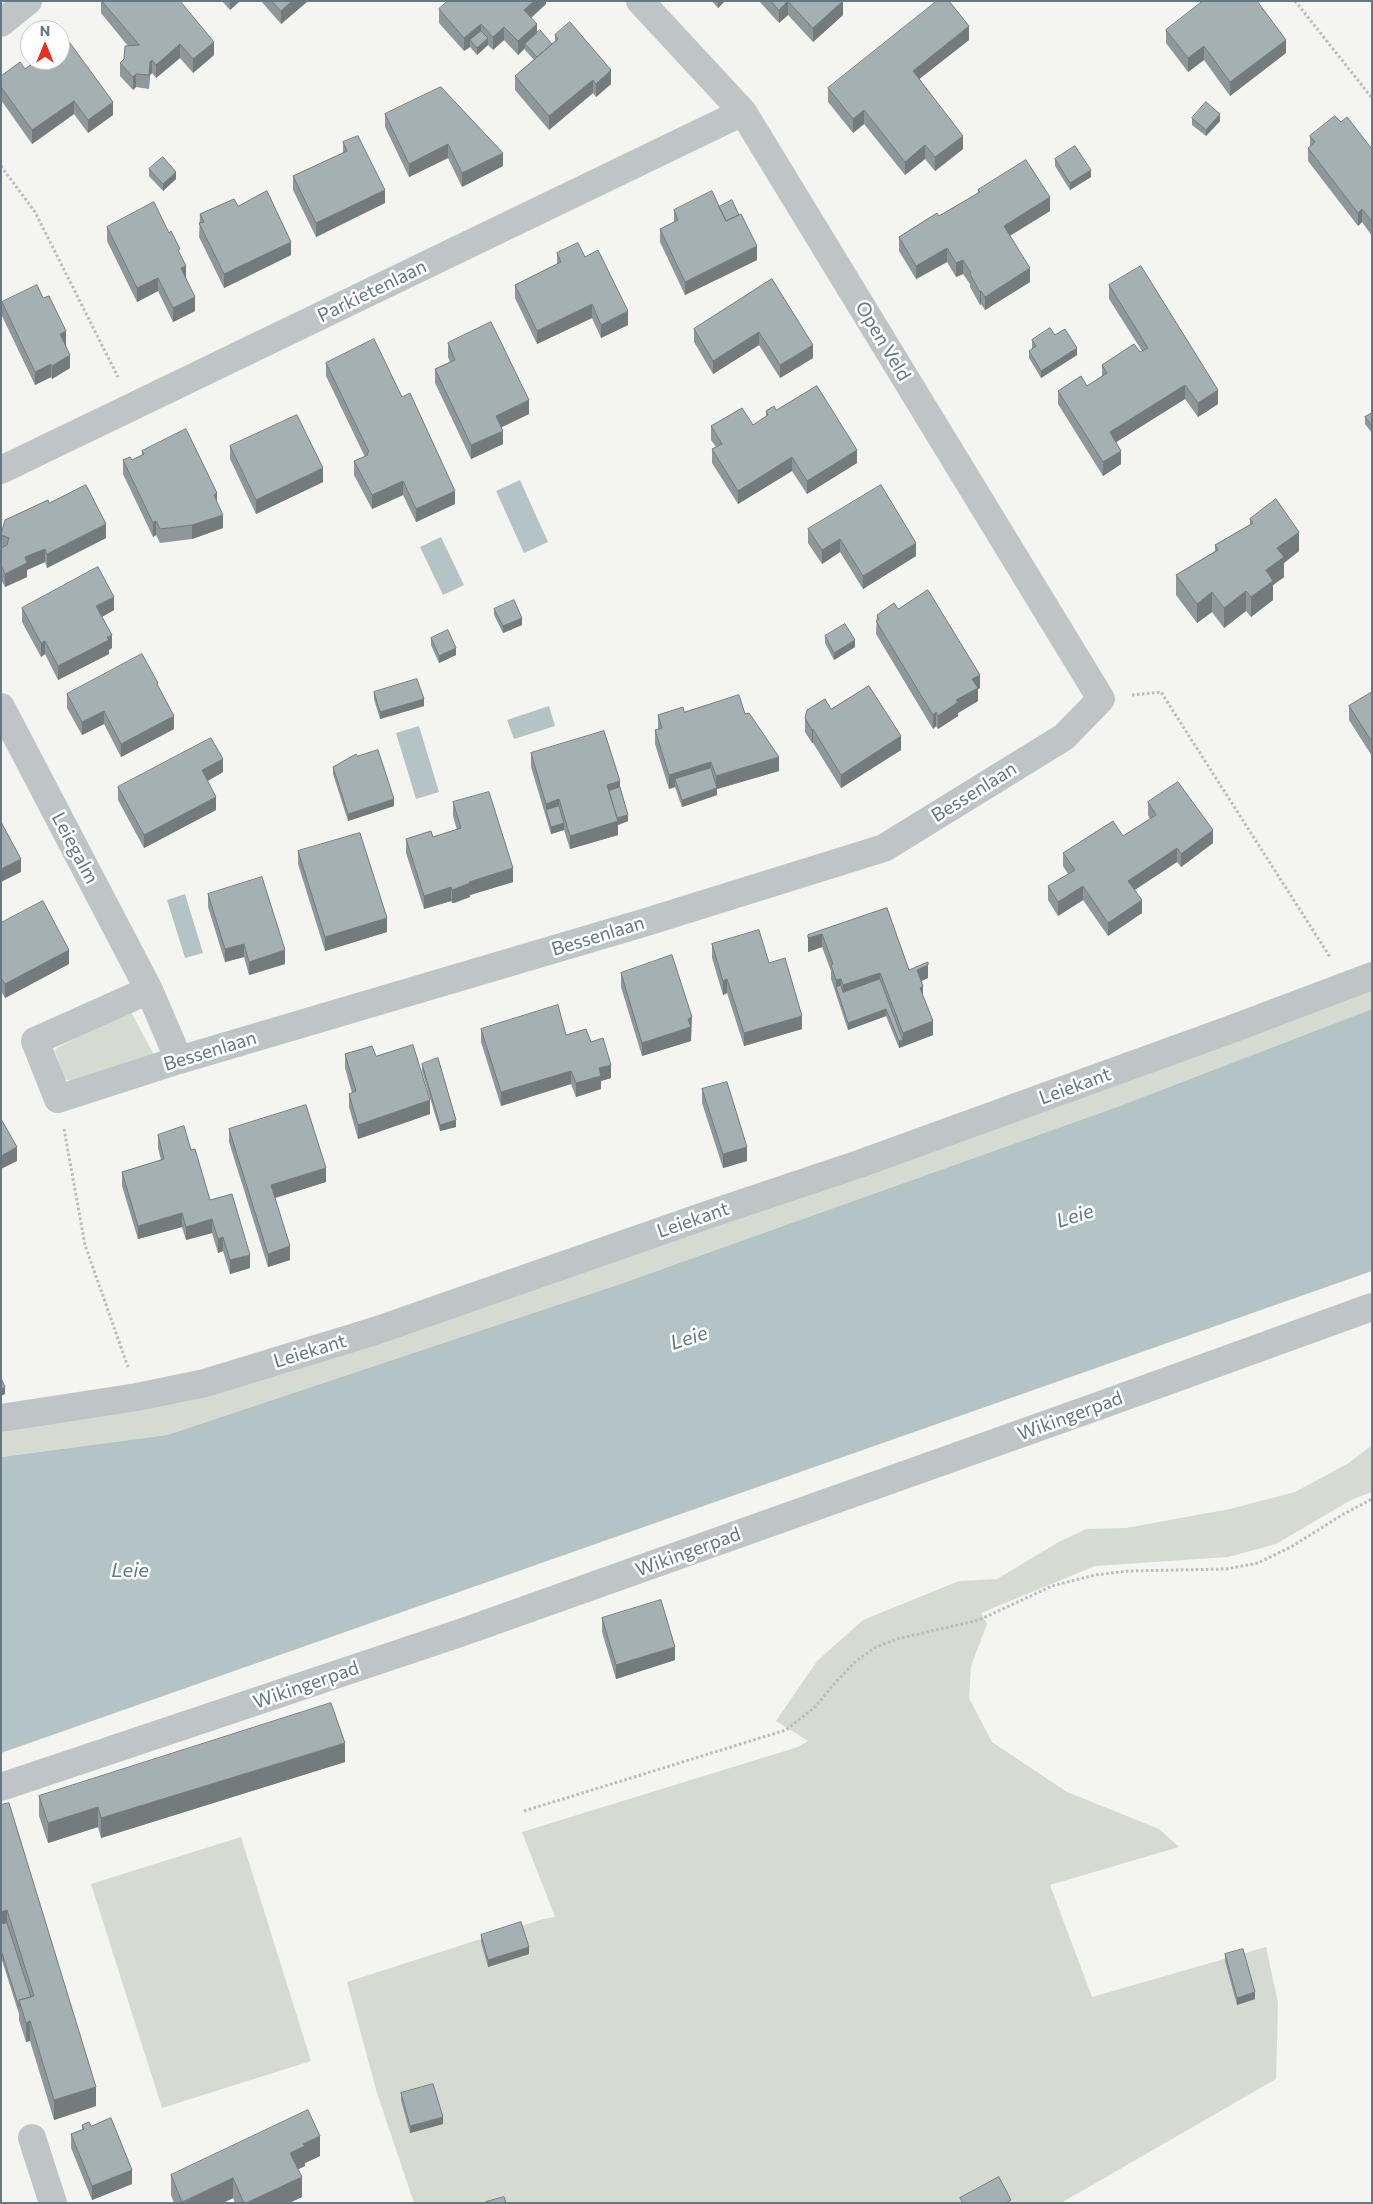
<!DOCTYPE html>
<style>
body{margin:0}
#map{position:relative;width:1373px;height:2204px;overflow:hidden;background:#f4f4f0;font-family:Commissioner,sans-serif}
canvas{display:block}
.frame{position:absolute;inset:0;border:2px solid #627882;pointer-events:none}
.north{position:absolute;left:20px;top:20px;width:50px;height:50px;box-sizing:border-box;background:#fff;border:1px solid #c0c9cd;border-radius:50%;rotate:0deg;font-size:14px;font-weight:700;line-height:20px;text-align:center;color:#627882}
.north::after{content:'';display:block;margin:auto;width:18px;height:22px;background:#e8301c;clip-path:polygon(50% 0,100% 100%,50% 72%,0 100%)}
</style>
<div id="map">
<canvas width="1373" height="2204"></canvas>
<div class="frame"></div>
<div class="north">N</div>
</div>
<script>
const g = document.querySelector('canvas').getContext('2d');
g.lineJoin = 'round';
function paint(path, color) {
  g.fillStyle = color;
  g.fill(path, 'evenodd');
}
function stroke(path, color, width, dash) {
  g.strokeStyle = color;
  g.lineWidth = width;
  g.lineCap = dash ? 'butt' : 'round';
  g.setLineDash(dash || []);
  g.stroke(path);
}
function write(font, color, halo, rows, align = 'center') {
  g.font = font + ' Commissioner,sans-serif';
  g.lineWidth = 5;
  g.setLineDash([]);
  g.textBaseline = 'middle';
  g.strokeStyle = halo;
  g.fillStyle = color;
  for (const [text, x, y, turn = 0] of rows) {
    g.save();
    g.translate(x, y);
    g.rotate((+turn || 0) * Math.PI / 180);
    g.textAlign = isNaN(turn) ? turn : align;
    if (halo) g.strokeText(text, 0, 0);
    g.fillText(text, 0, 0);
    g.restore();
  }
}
paint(new Path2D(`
 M1372,986v23l-255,98 -494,176 -456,152 -166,22v-26l97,-15z
 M130,1010l24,45 -84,26 -6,-2 -9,-28 2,-3z
 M1372,1445v47l-21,8 -75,44 -48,13 -133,9 -114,47 6,11 -16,42 -2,32 23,44 75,50 92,37 20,18 -129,38 42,112 174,-50 12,56 -2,76 -215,124h-647l-37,-110 -30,-111 196,-63 12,-2 -33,-85 276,-85 10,-6 -32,-20 41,-60 46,-41 96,-39 38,-2 60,-36 29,-14 40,-1 104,-19 65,-17 54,-29z
 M241,1837l70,224 -149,47 -71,-224z`), '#d6dbd1');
paint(new Path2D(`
 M520,480l28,62 -24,11 -28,-62z
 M441,537l23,48 -21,10 -23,-48z
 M549,706l6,20 -41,13 -7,-19z
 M419,726l20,66 -23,7 -20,-66z
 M185,894l18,59 -18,5 -18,-58z
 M1372,1009v262l-1371,482v-296l166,-22 456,-152 494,-176z`), '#b4c4c6');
stroke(new Path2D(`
 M1295,1l77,97
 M1,166l34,46 83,165
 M1132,695l29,-3 169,265
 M64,1129l21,116 43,122
 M524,1811l262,-81 29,-23 20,-24 21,-22 20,-14 21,-8 82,-19 73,-34 43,-11 33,-4 98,-2 32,-6 33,-16 51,-32 30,-16`), '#b9bcbe', 3, [2.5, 2.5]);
stroke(new Path2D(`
 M1,23l27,-22
 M1,470l742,-358
 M1,707l148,283 30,70
 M149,990l-114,51 23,58 121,-39 464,-137 241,-75 180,-111 37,-38 -358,-587 -103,-111
 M1,1418l136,-21 68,-14 170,-52 335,-117 149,-50 370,-134 143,-54
 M1,1787l462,-155 638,-227 271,-98
 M32,2138l21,65`), '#bfc4c6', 28);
paint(new Path2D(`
 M101,1h79l34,54 -21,18 -13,-15 -24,20 -4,-5 -2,2 -1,14 -13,-2 -3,3 -13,-14v-13l4,-4 4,-13 -27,-33z
 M222,1h18l-10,9z
 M261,1h47l-27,23z
 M546,1v3l-15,14 6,15 15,11 3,-3v-6l56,49 -15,13 -3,-4 -44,37 -34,-40v-14l19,-16 -9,-10v-2l-7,7 -14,-15 -11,10 -5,-5 -11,10 -7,-8 -6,4 -25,-28v-14z
 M712,1h13l-7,7z
 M759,1h84v14l-30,27 -25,-27 -9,8z
 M1166,30l120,23 -56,43 -26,-36 -16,12 -22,-29z
 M969,40l-50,39 44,70 -28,22 -10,-12 -20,16 -41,-51 -11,9 -25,-31v-14z
 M25,69l88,46 -25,18 -14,-19 -42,30 -31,-44v-24z
 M385,114l118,52 -41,21 -14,-29 -39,19 -24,-50z
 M1192,118l28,3 -14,15 -14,-11z
 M1341,122l31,27v87l-10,-14 -4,4 -50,-65v-13l2,-2v-10z
 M343,142l42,61 -69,34 -23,-47v-14l50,-23z
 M1055,159l36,18 -21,13 -15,-24z
 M149,169l27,10 -13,12 -14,-15z
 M978,190l72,21 -40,25 20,46 -45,28 -4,-6 -1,1 -10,-18v-3l-7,-10 -7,3 -9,-15 -31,17 -17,-28v-14l40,-21 39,-23z
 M238,206l53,49 -67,33 -25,-51 1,-23z
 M719,207l38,53 -72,35 -25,-53v-13l14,-7v-12z
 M107,227l73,29 15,55 -22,11 -15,-31 -21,11 -30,-61z
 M557,253l28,4 43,68 -27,13 -9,-20 -55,26 -22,-46v-13l42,-21z
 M772,279l41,79 -33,20 -21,-33 -46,29 -19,-32v-13z
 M1109,285l109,119 -20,13 -13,-18 -69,43 5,22 -18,12 -45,-72v-13l29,-5 15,-10v-11l40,-14 -33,-52z
 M2,302l64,43 4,23 -18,11 -1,-2 -16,8 -33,-69z
 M1055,335l22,20 -36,23 -12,-20v-7l4,-2 -1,-2v-7z
 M448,343l81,71 -28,13 2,17 -32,15 -36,-76v-14l15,-7 -2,-5z
 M326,363l76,34 53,107 -39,18 -13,-27 -31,14 -18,-34v-14l11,-4 -39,-81z
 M776,410l81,53 -50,31 -15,-23 -54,33 -26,-41v-14l4,-2 -5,-7v-14l42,-1 13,-8v-6z
 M1372,413v20l-7,-9v-7z
 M230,446l93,36 -67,32 -26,-55z
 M142,451l75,51 6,26 -31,11 -32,4 -4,-8 -3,2 -30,-63v-14h9l10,-5z
 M49,503l57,35 -59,30 -2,-6 -18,8v7l-22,10 -4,-8v-45z
 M1250,519l49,32 -15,12v14l-11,8v15l-22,17 -5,-6 -22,17 -12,-16 -15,11 -21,-28v-20l39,-24v-6l35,-20z
 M808,529l108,27 -53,33 -23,-37 -18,12 -14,-21z
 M22,608l92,2 -12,7 10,31 -3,2v4l-51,26 -13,-26 -4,3 -19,-35z
 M494,609l28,16 -19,8 -9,-18z
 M898,609l82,79 -2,1v12l-20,12v3l-20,13 -2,-3 -3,3 -57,-95 1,-19z
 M825,636l30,11 -21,13 -9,-17z
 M431,638l25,17 -17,8 -8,-18z
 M158,686l16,43 -53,28 -17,-33 -22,11 -15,-27v-14z
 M374,692l50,14 -44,13 -6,-20z
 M1372,692v64l-23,-36v-14z
 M831,709l70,41 -60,38 -28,-45h-1l-7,-11v-14z
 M684,712l61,2 34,57 -62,18v6l-35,12 -7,-20 -6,2 -14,-45v-14l3,-1v-14z
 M531,753l89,34 8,34 -10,4v10l-48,14 -6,-19 -13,4 -20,-67z
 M357,756l37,50 -46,15 -15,-47v-7z
 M223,772l-15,9 8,29 -72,38 -26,-48v-13z
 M453,802l60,80 -43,13v2l-15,6h-3l-1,-2 -27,8 -18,-56v-14l27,-2 24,-7 -4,-14z
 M1148,802l65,41 -32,24 -4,-5 -42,28 7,23 -34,23 -25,-36 -25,16 -10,-16v-14l20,-12 -5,-8v-13l60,-17 27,-17 -2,-4z
 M298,851l89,81 -62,19 -27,-87z
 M208,894l77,70 -36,11 -5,-18 -19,5 -17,-55z
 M887,908l22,62 19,8 -7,3 2,15 10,39 -34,13 -13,-32 -38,14 -17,-51v-8l-9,-24 -14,5v-17z
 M1,923l68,41 -64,34 -4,-7z
 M712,944l57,19 33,66 -58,17 -17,-53 -4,2 -11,-37z
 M621,973l71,58h-1v10l-49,15 -21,-69z
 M481,1029l85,6 25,7 20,36 -10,3v8l-25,8 -5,-13 -70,22 -20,-64z
 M345,1054l31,2 54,58 -72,25 -9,-32v-13l3,-1 -7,-25z
 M422,1064l34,63 -16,4 -18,-60z
 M702,1089l45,72 -24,7 -21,-65z
 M229,1129l97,53 -51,16 15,62 -22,7 -39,-125z
 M158,1135l33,15 19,50 40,68 -20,6 -7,-23 -5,2 -6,-20 -26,7 -4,-13 -44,12 -16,-53v-14l39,-12 -3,-12z
 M602,1618l73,42 -59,19 -14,-47z
 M345,1762l-244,76 -3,-11 -50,16 -9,-27v-20z
 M1,1805l95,301 -42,14 -24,-79 -4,1 -7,-22v-6l-18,-57z
 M481,1935l48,19 -41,13 -7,-25z
 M1225,1954l30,45 -18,6 -12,-44z
 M401,2093l42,31 -33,9 -9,-33z
 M82,2125l9,1 41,58 -40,16 -21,-52v-14l11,-4z
 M320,2156l-15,7v3l-7,3 4,28 -13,6h-54l-2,-5 -10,5h-49l-3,-8v-20z`), '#8e979a');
paint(new Path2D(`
 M230,1h10l-10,9z
 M292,1h16l-27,23v-13z
 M534,1h12v3l-22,20v-14z
 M718,1h7l-7,7z
 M788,1v14l-9,8v-13z
 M843,1v14l-30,27v-14z
 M481,24v14l-11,2v7l-6,4v-13z
 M537,24v14l-12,6v4l-7,7v-14z
 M969,26v14l-56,44v-13z
 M504,27v13l-11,10v-13z
 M488,38v7l-11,10v-7z
 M1286,40v13l-56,43v-14z
 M214,42v13l-21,18v-14z
 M180,44v14l-24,20v-13z
 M1204,46v14l-16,12v-14z
 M152,60v13l-2,2 -1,14 1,-27z
 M611,70v14l-15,13v-13z
 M136,74v13l-3,3v-13z
 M593,80v13l-44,37v-14z
 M74,101v13l-42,30v-14z
 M113,102v13l-25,18v-13z
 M864,110v14l-11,9v-14z
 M1220,114v7l-14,15v-6z
 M963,136v13l-28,22v-14z
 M448,144v14l-39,19v-13z
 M925,145v14l-20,16v-13z
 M503,153v13l-41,21v-14z
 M1091,170v7l-21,13v-7z
 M176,172v7l-13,12v-7z
 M385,190v13l-69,34v-14z
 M1050,197v14l-46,28v-13z
 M1362,209v13l-4,4v-13z
 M291,242v13l-67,33v-14z
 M757,246v14l-72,35v-13z
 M947,248v14l-31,17v-13z
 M963,260v14l-7,3v-14z
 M186,266v14l-5,-12z
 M1030,268v14l-45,28v-13z
 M158,278v13l-21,11v-14z
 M981,291v13l-1,1v-13z
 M195,297v14l-22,11v-14z
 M592,304v14l-55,26v-13z
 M628,311v14l-27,13v-13z
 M66,331v14l-6,3v-14z
 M759,332v13l-46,29v-13z
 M813,345v13l-33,20v-13z
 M1077,348v7l-36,23v-7z
 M70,355v13l-18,11v-13z
 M51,364v13l-16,8v-13z
 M1185,385v14l-75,47v-14z
 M1218,390v14l-20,13v-14z
 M529,400v14l-33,16v-14z
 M503,431v13l-32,15v-14z
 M857,450v13l-50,31v-13z
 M1121,451v13l-18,12v-14z
 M792,457v14l-54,33v-13z
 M323,468v14l-67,32v-14z
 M403,481v14l-31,14v-14z
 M455,491v13l-39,18v-13z
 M217,493v13l-3,-11z
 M223,515v13l-31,11v-14z
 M156,521v14l-3,2v-14z
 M106,524v14l-59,30v-14z
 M1299,532v19l-15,12v14l-11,8v15l-22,17v-20l26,-49z
 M840,539v13l-18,12v-14z
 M916,543v13l-53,33v-13z
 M45,549v13l-18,8v7l-22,10v-13l20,-17z
 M1246,591v20l-22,17v-20z
 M1212,592v20l-15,11v-19z
 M114,597v13l-18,10v-14z
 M522,618v7l-19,8v-7z
 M112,635v13l-3,2v4l-51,26v-14z
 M855,640v7l-21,13v-7z
 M45,641v13l-4,3v-14z
 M456,648v7l-17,8v-7z
 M980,675v13l-2,1v12l-20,12v3l-20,13v-13l18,-16 16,-21z
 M424,699v7l-44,13v-7z
 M104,711v13l-22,11v-13z
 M936,712v14l-3,3v-14z
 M174,716v13l-53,28v-13z
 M813,729v14h-1v-13z
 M901,736v14l-60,38v-13z
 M779,757v14l-62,18v6l-35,12v-7l34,-11v-13z
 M223,759v13l-21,12v-14z
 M711,762v13l-36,4v8l-6,2v-14z
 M620,781v13l-13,-2v-7z
 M216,797v13l-72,38v-13z
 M394,799v7l-46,15v-7z
 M559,799v14l-13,-3v-6z
 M628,815v6l-10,4v10l-48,14v-13z
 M564,823v7l-13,4v-7z
 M1213,830v13l-32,24v-13z
 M1177,848v14l-49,32v-13z
 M21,859v13l-20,10v-13z
 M513,868v14l-43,13v2l-18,6v-13l17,-8z
 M1083,886v14l-25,16v-14z
 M451,887v14l-27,8v-13z
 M1142,900v13l-34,23v-13z
 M387,918v14l-62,19v-14z
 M822,934v13l-14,5v-14z
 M244,944v13l-19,5v-13z
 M69,950v14l-64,34v-14z
 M285,950v14l-36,11v-13z
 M928,965v13l-11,5v-13z
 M880,973v13l-37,13v-14z
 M727,979v14l-4,2v-14z
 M841,979v13l-5,-5v-7z
 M923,986v13l-3,-11z
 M886,1009v7l-38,14v-7z
 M802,1016v13l-58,17v-13z
 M692,1017l-1,24 -49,15v-13z
 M933,1021v14l-34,13v-7l4,-1v-7z
 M611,1065v13l-10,3v8l-25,8v-14l23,-15z
 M571,1071v13l-70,22v-14z
 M430,1100v14l-72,25v-14z
 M456,1120v7l-16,4v-6z
 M17,1147v14l-16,8v-13z
 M747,1147v14l-24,7v-14z
 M326,1168v14l-55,17v-14z
 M182,1213v14l-44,12v-13z
 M212,1219v14l-26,7v-13z
 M223,1237v14l-5,2v-14z
 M290,1246v14l-22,7v-13z
 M250,1255v13l-20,6v-14z
 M5,1387v7l-4,2v-7z
 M675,1647v13l-59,19v-14z
 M345,1743v19l-244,76v-20z
 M98,1807v20l-50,16v-20z
 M7,1910v20l-6,1v-19z
 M529,1947v7l-41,13v-7z
 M1255,1992v7l-18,6v-7z
 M30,2021v20l-4,1v-19z
 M96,2087v19l-42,14v-20z
 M443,2117v7l-33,9v-7z
 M320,2136v20l-15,7v3l-15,7v-20l13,-9z
 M132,2170v14l-40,16v-14z
 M302,2177v20l-13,6h-43z
 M233,2178v20l-10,5h-41z`), '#747b7d');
const building = new Path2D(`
 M102,1h78l34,41 -21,17 -13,-15 -24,21 -4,-5 -2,2 -1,13 -13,-1 -3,3 -13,-14 4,-4 1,-13 14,-1z
 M272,1h20l-11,10z
 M448,1h86l-10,9 13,14 -19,17 -14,-14 -11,10 -12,-13 -17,14 -25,-29z
 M771,1h17l-9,9z
 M788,1h55l-30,27z
 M937,1h12l20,25 -56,45 50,65 -28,21 -10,-12 -20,17 -41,-52 -11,9 -25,-31z
 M1203,1h54l29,39 -56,42 -26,-36 -16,12 -22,-28z
 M570,22l41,48 -15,14 -3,-4 -44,36 -34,-40 43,-37 -3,-4z
 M540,30l12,14 -15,13 -12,-13z
 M481,31l7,7 -11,10 -7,-8z
 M67,39l46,63 -25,18 -14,-19 -42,29 -31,-43v-11l19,-14 5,7 12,-9h23v-16z
 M441,87l62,66 -41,20 -14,-29 -39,20 -24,-50z
 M1206,102l14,12 -14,16 -14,-12z
 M1335,116l6,6 6,-5 25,32v73l-10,-13 -4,4 -50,-65 7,-6 -5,-6z
 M358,136l27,54 -69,33 -23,-47 54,-25 -4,-9z
 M1075,146l16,24 -21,13 -15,-24z
 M163,157l13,15 -13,12 -14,-15z
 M1026,160l24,37 -46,29 26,42 -45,29 -4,-6 -1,1 -10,-18 1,-1 -8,-13 -7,3 -9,-15 -31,18 -17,-29 38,-24 2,3 41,-24 -2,-2z
 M267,191l24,51 -67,32 -25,-51 5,-1 -4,-8 34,-15 4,7z
 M712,191l14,30 15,-7 16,32 -72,36 -25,-53 18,-9 -4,-10z
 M732,200l7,15 -13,6 -7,-14z
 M154,202l15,31 2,-2 9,18 -2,1 8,16 -5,2 14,29 -22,11 -15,-30 -21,10 -30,-61z
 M578,243l7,14 13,-7 30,61 -27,14 -9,-21 -55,27 -22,-46 46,-23 -4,-9z
 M1141,266l77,124 -20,13 -13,-18 -75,47 11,19 -18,11 -45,-71 23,-15 6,10 20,-13 -5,-8 32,-21 6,8 8,-4 -39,-63z
 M772,279l41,66 -33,20 -21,-33 -46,29 -19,-32z
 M37,285l6,13 6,-2 17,35 -6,3 10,21 -18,11 -1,-2 -16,8 -33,-70z
 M491,322l38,78 -33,16 7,15 -32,14 -36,-76 20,-9 -7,-17z
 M1050,328l5,7 10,-6 12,19 -36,23 -12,-20 7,-5 -4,-6z
 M374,339l28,58 8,-4 45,98 -39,18 -13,-28 -31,14 -18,-34 14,-6 -1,-2 2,-1 -43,-89z
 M817,386l40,64 -50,31 -15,-24 -54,34 -26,-42 10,-5 -11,-18 31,-18 11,17 15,-10 -2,-4 8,-5 2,4z
 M1372,413v13l-7,-9z
 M297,415l26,53 -67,32 -26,-54z
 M186,429l31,64 -3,2 9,20 -31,10 -32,4 -4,-8 -3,2 -30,-63 7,-3 2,3 12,-6 -2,-3z
 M86,485l20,39 -59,30 -2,-5 -20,8 2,6 -22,11 -4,-9v-17l6,-3 2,-7 -8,-3v-1l4,-14 43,-20 1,3z
 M881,485l35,58 -53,33 -23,-37 -18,11 -14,-21z
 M1276,499l23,33 -22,16 7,9 -18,13 7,11 -22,16 -5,-6 -22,17 -12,-16 -15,12 -21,-29 42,-25 -3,-5 38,-22 -3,-4z
 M98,567l16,30 -18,9 16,29 -5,2 2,3 -51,26 -13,-25 -4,2 -19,-35z
 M928,590l52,85 -8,4 6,9 -22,12 2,2 -20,14 -2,-4 -3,3 -57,-94 3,-2 -2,-4 17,-12 4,6z
 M514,600l8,18 -19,8 -9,-17z
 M845,624l10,16 -21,13 -9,-17z
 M448,630l8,18 -17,8 -8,-18z
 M142,654l16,29 -1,1 17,32 -53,28 -17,-33 -22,11 -15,-28z
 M417,679l7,20 -44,13 -6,-20z
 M869,686l32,50 -60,39 -28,-46 -1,1 -7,-12 2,-8 18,-11 6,10z
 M1372,692v50l-23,-36z
 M739,695l6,19 4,-1 30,44 -63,19 -5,-14 -42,13 -14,-45 7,-2 -4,-13 25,-8 1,5z
 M604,731l16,50 -13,4 11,36 -48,15 -11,-37 -13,5 -15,-51z
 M211,738l12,21 -21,11 14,27 -72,38 -26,-48z
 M378,750l16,49 -46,15 -15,-47 23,-13 1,2z
 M711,768l6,20 -35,12 -7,-21z
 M1178,782l35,48 -32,24 -4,-6 -49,33 14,19 -34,23 -25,-37 -25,16 -10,-16 27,-16 -12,-17 50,-32 10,15 33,-21 -8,-13z
 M620,787l8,28 -11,3 -8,-27z
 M489,792l24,76 -44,14 1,1 -15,6 -3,1 -1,-3 -27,9 -18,-57 25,-8 2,6 28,-9 -8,-26z
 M559,806l5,17 -13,4 -5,-17z
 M1,822l20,37 -20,10z
 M360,833l27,85 -62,19 -27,-86z
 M262,877l23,73 -36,12 -5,-18 -19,5 -17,-55z
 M43,901l26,49 -64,34 -4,-6v-55z
 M887,908l22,62 19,-8v3l-11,5 6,16 -3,2 13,33 -30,12 -23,-60 -37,12 -2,-6 -5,1 -5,-15 2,-1 -11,-30 -14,4v-3z
 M759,930l10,33 16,-5 17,58 -58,17 -17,-54 -4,2 -11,-37z
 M672,955l20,62 -4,2 3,8 -49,16 -21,-70z
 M880,979l23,61 -4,1 -13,-32 -38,14 -12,-36 5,-2 2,7z
 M558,1005l8,30 20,-6 5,13 12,-4 8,27 -12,3 2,8 -25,7 -5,-12 -70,21 -20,-63z
 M413,1045l17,55 -72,25 -9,-31 7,-3 -11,-37 27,-8 4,10z
 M438,1058l18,62 -16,5 -18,-61z
 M727,1082l20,65 -24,7 -21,-65z
 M306,1105l20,63 -55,17 19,61 -22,8 -39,-125z
 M1,1119l16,28 -16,9z
 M184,1126l7,24 4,-1 15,51 22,-6 18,61 -20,5 -7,-23 -5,2 -6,-20 -26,8 -4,-14 -44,13 -16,-54 42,-13 -6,-24z
 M1,1378l4,9 -4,2z
 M661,1600l14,47 -59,18 -14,-47z
 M331,1703l14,40 -244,75 -3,-11 -50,16 -9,-27z
 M9,1803l87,284 -42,13 -24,-79 -4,2 -7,-23 15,-4 -27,-86 -6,2v-107z
 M521,1922l8,25 -41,13 -7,-25z
 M7,1923l24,74 -12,3v7l-18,-57v-26z
 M1243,1949l12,43 -18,6 -12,-44z
 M433,2084l10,33 -33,9 -9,-33z
 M308,2110l12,26 -17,8 2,2 -15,7 12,24 -56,26h-2l-11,-25 -51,24 -11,-27z
 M111,2118l21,52 -40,16 -21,-52 13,-5 -2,-4 7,-3 2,4z
 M999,2177l12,23 -5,3h-43l-3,-5z
 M504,2197l2,6h-19l-1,-1z`);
paint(building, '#a5b0b3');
stroke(building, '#747b7d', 1);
write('19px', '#627882', '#fff', [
 ["Parkietenlaan",372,291,-26],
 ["Open Veld",883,341,59],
 ["Bessenlaan",974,792,-32],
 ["Leiegalm",75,848,62],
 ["Bessenlaan",598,936,-17],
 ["Bessenlaan",210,1051,-17],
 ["Leiekant",1075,1086,-20],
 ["Leiekant",693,1220,-19],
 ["Leiekant",310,1351,-17],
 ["Wikingerpad",1070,1416,-20],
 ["Wikingerpad",688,1552,-20],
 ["Wikingerpad",306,1685,-19]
]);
write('italic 20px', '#5e7b7f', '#fff', [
 ["Leie",1075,1216,-18],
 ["Leie",689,1338,-18],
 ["Leie",130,1570]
]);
</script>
